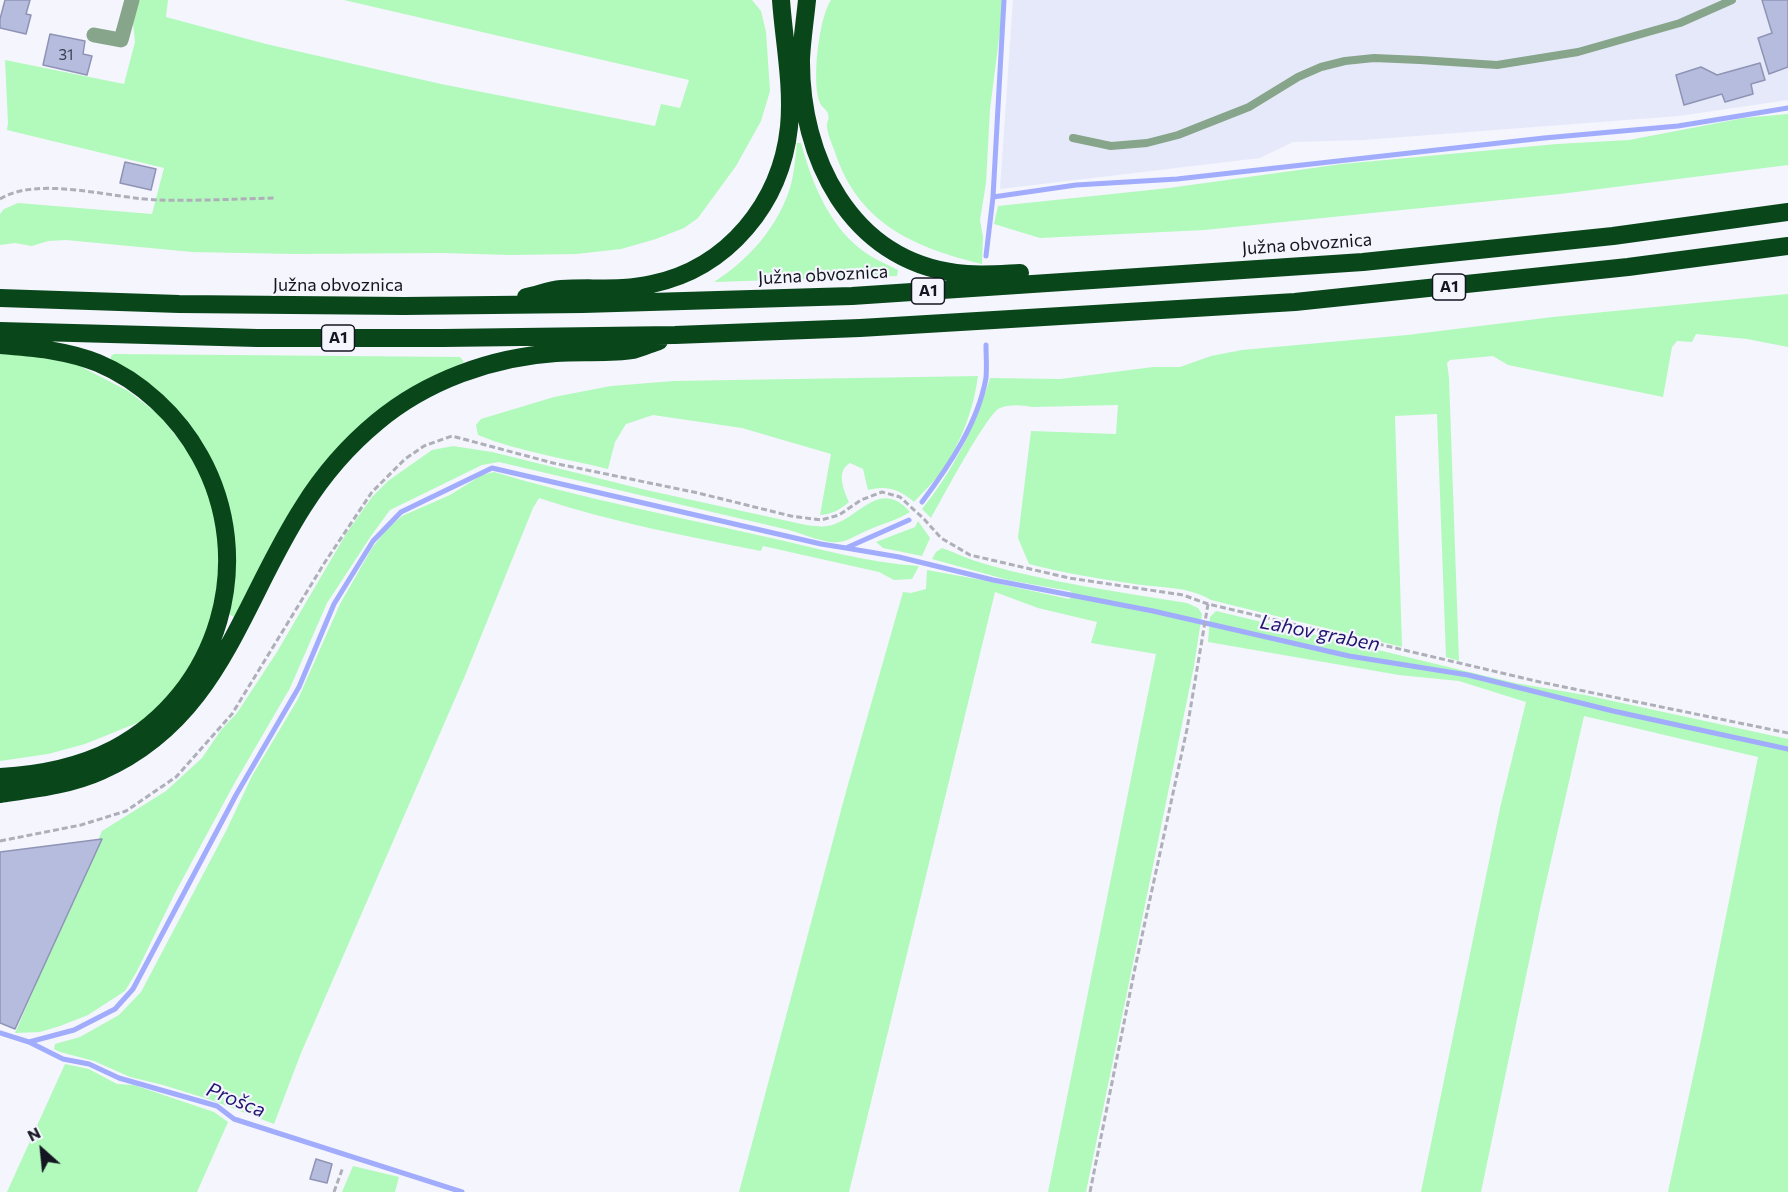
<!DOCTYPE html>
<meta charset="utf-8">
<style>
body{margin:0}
#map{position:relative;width:1788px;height:1192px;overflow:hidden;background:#f4f5fd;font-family:Commissioner,sans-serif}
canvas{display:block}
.north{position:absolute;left:12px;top:1120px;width:60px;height:60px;-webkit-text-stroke:4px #f4f5fd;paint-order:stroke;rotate:333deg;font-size:16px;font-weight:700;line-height:24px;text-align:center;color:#141622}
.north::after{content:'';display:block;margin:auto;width:21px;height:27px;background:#141622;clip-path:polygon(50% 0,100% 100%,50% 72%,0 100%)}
</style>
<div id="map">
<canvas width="1788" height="1192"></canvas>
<div class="north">N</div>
</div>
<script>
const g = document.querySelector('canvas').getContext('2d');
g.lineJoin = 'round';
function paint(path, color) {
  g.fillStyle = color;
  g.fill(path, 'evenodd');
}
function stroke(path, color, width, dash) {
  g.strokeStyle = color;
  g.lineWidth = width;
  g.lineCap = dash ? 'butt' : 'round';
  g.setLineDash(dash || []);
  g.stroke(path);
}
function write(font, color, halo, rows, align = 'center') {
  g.font = font + ' Commissioner,sans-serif';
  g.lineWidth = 4.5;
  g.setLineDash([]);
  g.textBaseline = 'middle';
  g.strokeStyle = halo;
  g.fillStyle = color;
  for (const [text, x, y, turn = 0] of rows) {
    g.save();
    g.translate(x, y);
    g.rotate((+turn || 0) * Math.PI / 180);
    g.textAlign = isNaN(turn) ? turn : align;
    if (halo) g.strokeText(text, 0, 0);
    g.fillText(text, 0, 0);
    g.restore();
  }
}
paint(new Path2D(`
 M1013,0h775v100l-109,16 -316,24 -70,2 -33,16 -260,31z`), '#e6e9fa');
paint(new Path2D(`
 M136,0h32l-2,17 100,27 175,40 214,42 6,-22 19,4 9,-28 -345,-80h408l9,11 5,21 4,59 -9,30 -25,45 -38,52 -14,10 -28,11 -35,10 -45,5 -66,1 -68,-2 -148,1 -102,-2 -126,-12 -18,1 -16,5 -17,-3 -15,2v-31l4,-5 14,-6 134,11 12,-46 -157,-38 1,-7 -3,-63 119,24 11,-42 -3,-29z
 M831,0h173l-14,109 -4,74 -6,37 3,17 -1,27c-65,-16 -120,-38 -145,-106 -3,-10 -9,-21 -10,-31 -1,-5 3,-7 1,-13 -1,-5 -6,-6 -8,-11 -9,-19 -1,-86 11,-103z
 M1788,114v51l-228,29 -356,36 -164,8 -46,-14 4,-18 171,-18 173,-24 215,-20 72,-4 115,-22z
 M797,143h4c11,41 30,88 68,112 9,6 20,10 29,15l-1,6 -183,6c34,-22 60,-51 74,-88 6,-16 7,-34 9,-51z
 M1788,294v53l-41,-8 -51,-5 -4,8 -15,-1 -5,6 -9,50 -155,-32 -15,-9 -43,4 -3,3 2,15 10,283 -13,-4 -9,-243 -42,2 7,231 -191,-47c-23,-14 -50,-12 -76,-16 -36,-5 -71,-11 -106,-20l-11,-26 13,-107 85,3 2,-29 -86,2c-9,-2 -23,-3 -32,1 -13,5 -59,93 -69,110l-9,-9c31,-38 54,-84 68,-131l70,1 93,-12h27l31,-11 31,-6 165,-15 146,-18z
 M0,352l20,2 56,10 52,27 30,23 35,43 16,36 9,41 2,41 -10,53 -25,48 -28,33 -15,12 -57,23 -37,10 -48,7z
 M114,354l346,3 4,5 -82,47 -146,207 -2,1 -5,-3 -7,-126 -111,-128v-4z
 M978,376c-4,32 -17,67 -36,95 -8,11 -19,21 -28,31 -14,-13 -28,-17 -46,-12l-5,-21 -13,-6c-14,8 -7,26 -1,39 -9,8 -17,12 -29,13l11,-61 -89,-26 -89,-13 -27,9 -11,18 -7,27c-44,-11 -88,-17 -130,-34l-2,-10 5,-6 73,-22 57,-11 63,-5z
 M453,446l39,6 154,38 160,35c10,1 19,3 29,-1 26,-9 46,-45 75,-12 -14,9 -29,12 -44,19 -12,5 -21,13 -36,11 -13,-2 -28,-8 -41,-12l-290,-68 -17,3 -92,45 -19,26 -44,67 -37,85 -56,96 -59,109 -38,78 -12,20 -37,24 -28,11 -20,6 -25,1 87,-202 64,-40 36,-33 19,-28 16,-17 40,-61 69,-118 26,-37 16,-16 44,-31z
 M494,472c88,26 179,44 268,64 52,11 104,27 157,30l-7,13 -18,1 -15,-8 -116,-26 -2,5c-74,-15 -151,-29 -222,-53l-6,10 -69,170 -163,375 -27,71 -63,-24 -48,-15 -33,-8 -36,-16 -34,-9 -6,-3 1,-5 25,-7 39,-22 22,-23 85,-161 26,-55 46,-77 42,-95 32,-56 15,-19 15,-13 48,-21 32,-20z
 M918,521l12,17 -8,18 -39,-8 -7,-6 39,-15z
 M942,548c14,5 28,12 43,16 66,19 135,28 202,39l11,5 4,6 -8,52 -108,526h-38l108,-538 -65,-11 6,-21 -59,-14 -43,-16 -146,600h-110l108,-404 56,-196 8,1 15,-4 1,-19 55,10 87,19 4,-5 -3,-3 -62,-11 -76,-21 4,-7z
 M1216,611l299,72 70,12 203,44v453h-120l33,-152 57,-283 -174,-41 -43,188 -60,288h-60l79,-384 26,-106 -67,-21 -60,-6 -191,-33 2,-25z
 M65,1064l24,5 28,15 17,1 80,27 14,10 -31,70h-190z
 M353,1166l46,11 -4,15h-53z`), '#b2f9bc');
stroke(new Path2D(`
 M993,197l83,-12 101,-6 367,-41 134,-12 110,-18
 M986,256l7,-59 11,-197
 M922,502c27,-36 56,-79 64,-124 1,-11 0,-23 0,-33
 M846,548l53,9 94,23 160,31 196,45 119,19 145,36 175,38
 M0,1033l29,9 34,17 26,5 30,14 98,28 17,13 228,73
 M29,1042l45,-12 41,-21 18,-20 103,-194 63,-108 35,-83 39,-63 28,-29 91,-44 329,76 25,4 63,-28`), '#a1acfd', 5);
const building = new Path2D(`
 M5,0h25l-4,14 5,1 -5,19 -26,-6v-9z
 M1762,0h26v67l-19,7 -11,-36 14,-5z
 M50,34l35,7 -2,13 9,2 -5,19 -44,-10z
 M1760,63l5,17 -14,4 2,10 -28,8 -3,-8 -38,11 -8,-30 25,-8 16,8z
 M125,162l31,7 -5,21 -31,-7z
 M102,839l-87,190 -15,-6v-171z
 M316,1159l16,5 -5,19 -17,-4z`);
paint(building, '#b6bcde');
stroke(building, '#8f94b5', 1.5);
stroke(new Path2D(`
 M0,199c38,-24 115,0 159,1 38,1 77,-1 115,-2
 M0,841l81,-16 45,-14 50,-34 56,-63 93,-152 47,-70 33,-33 19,-13 28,-10 101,27 145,30 93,23 30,4 18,-5 22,-15 21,-8 18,5 24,22 17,19 29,17 99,23 114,17 25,9 332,78 248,51
 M334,1192l9,-25
 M1090,1192l45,-224 52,-239 21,-125`), '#aeafb8', 3, [6, 3]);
stroke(new Path2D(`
 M1073,138l38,8 36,-3 31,-8 71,-28 49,-30 23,-10 24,-6 29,-3 46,2 77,5 81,-13 102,-29 52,-23`), '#86a58a', 8);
stroke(new Path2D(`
 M94,35l27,5 11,-40`), '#86a58a', 15);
stroke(new Path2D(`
 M807,0c-2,20 -5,39 -6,59 -1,98 49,200 155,214 21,3 43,1 64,0
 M526,297c11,-2 23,-7 35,-8 30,-2 61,2 91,-5 76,-16 129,-81 137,-157 4,-42 -5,-85 -8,-127
 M0,298l179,6 225,2 179,-2 269,-8 511,-34 250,-26 175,-24
 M0,331l257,7h186l232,-3 185,-7 435,-26 333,-35 160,-21
 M0,345c34,3 66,5 98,18 43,18 80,53 102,93 58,104 20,237 -86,293 -35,18 -75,26 -114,28
 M0,794c34,-5 70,-9 101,-23 118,-52 139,-166 202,-264 20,-32 45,-61 74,-85 49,-41 115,-65 179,-69 24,-2 55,1 77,-3 8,-2 17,-6 26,-9`), '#09471b', 18);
write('15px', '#3c4051', null, [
 ["31",66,55]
]);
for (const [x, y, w] of [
 [1449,287,33],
 [928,291,33],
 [338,338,33]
]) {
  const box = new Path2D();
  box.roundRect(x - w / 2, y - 13, w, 26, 4.5);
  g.fillStyle = '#f4f5fd';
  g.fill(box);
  stroke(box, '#141622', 1.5);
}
write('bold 16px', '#141622', null, [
 ["A1",1449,287],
 ["A1",928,291],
 ["A1",338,338]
]);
write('18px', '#141622', '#f4f5fd', [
 ["Južna obvoznica",1307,244,-4],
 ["Južna obvoznica",823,275,-3],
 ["Južna obvoznica",338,285]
]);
write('italic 20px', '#221672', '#f4f5fd', [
 ["Lahov graben",1320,633,11],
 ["Prošca",236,1100,22]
]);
</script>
